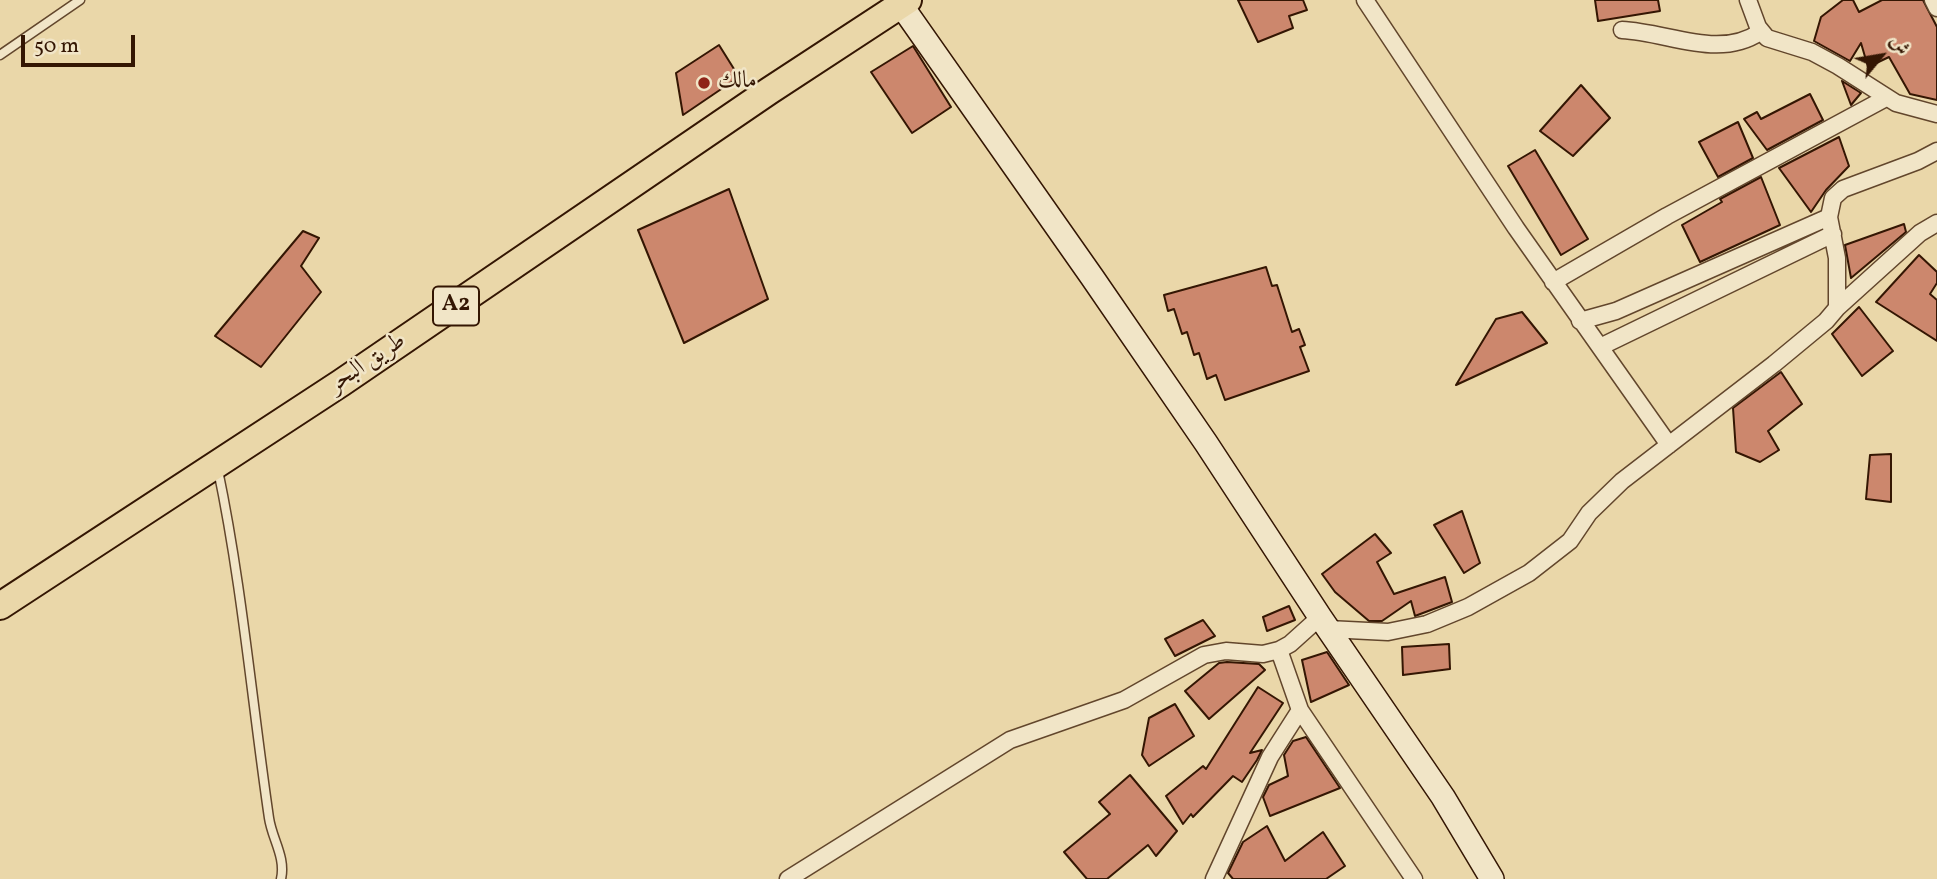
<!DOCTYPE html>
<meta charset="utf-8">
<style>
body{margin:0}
#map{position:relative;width:1937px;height:879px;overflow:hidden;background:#ead7a9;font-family:Vollkorn,Amiri,serif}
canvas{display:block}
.north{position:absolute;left:1846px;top:21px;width:70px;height:70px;-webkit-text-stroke:5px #f1e5c7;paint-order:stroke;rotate:60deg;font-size:19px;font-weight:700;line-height:28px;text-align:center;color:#341603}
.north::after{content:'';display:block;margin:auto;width:24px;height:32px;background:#341603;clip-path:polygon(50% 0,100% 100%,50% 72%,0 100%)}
.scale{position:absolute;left:21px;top:35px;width:114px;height:32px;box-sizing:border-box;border:4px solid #341603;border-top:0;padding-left:9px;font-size:21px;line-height:24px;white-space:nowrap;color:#341603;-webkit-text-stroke:5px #f1e5c7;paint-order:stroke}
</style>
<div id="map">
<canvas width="1937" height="879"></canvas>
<div class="north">ش</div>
<div class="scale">50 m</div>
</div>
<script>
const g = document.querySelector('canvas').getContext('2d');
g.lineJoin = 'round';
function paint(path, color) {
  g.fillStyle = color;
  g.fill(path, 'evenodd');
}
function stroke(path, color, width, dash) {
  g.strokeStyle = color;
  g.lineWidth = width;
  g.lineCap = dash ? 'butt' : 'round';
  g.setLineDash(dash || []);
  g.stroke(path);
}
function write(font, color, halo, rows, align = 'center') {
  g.font = font + ' Vollkorn,Amiri,serif';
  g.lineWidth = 5;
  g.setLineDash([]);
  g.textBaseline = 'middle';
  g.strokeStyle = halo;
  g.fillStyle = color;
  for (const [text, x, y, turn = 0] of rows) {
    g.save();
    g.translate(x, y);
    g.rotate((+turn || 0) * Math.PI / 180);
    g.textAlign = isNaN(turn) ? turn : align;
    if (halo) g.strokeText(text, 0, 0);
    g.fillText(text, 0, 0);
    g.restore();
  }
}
const building = new Path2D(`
 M1238,0h65l4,10 -18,6 4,12 -35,14z
 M1595,0h63l2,11 -62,10z
 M1843,0h10l6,12 23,-12h41l14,27v73l-27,-6 -21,-37 -21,10 -7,-24 -11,18 -36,-20 7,-24z
 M719,45l20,32 -56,38 -7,-42z
 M913,46l38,61 -39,26 -41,-61z
 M1842,81l19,12 -10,12z
 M1581,85l29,33 -37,38 -33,-25z
 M1810,94l13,26 -56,30 -23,-31 13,-7 4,7z
 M1738,122l15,36 -35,19 -19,-35z
 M1839,137l10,29 -23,24 -15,22 -32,-44z
 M1535,150l53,89 -27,16 -53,-89z
 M1761,177l19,48 -80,37 -18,-37 40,-23 -2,-3z
 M729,189l39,110 -84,44 -46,-113z
 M1904,224l2,8 -55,46 -6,-33z
 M303,231l16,7 -18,28 20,26 -60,75 -46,-31z
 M1919,255l18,17v11l-7,11 7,6v41l-61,-39z
 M1266,267l6,19 5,-1 15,47 7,-3 6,16 -5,2 9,24 -84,29 -9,-25 -9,4 -8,-26 -5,2 -7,-23 -5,2 -8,-25 -6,2 -4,-16z
 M1859,307l34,44 -31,25 -30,-42z
 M1522,312l25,31 -91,42 40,-66z
 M1781,372l21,32 -34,27 11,19 -19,12 -24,-10 -3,-44z
 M1891,454v48l-25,-3 4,-44z
 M1462,511l18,52 -16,10 -30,-48z
 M1375,534l16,19 -14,9 17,32 51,-17 7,25 -37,14 -4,-15 -29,20h-13l-34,-29 -13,-18z
 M1289,606l6,14 -28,11 -4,-14z
 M1203,620l12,16 -40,20 -10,-17z
 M1449,644l1,25 -47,6 -1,-28z
 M1327,652l22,33 -38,17 -9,-42z
 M1227,662l32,2 6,6 -56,49 -24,-28 34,-28z
 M1258,687l25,16 -33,50 12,-3 -5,10 -15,22 -9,-6 -40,41 -2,-3 -8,10 -17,-28 37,-30 3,3z
 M1175,704l19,32 -45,30 -7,-11 7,-37z
 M1306,737l34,51 -70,28 -7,-19 6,-12 19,-9 -4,-21 9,-14z
 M1130,775l47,56 -21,25 -8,-11 -41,34h-20l-23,-27 46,-38 -11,-12z
 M1267,826l18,35 38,-29 22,34 -19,13h-93l-5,-6 15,-31z`);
paint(building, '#cc876d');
stroke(building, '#341603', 2);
const lane = new Path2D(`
 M0,55l80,-55
 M218,470c24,115 34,232 51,348 3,21 17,39 12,61`);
const street = new Path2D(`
 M1365,0l151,228 153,217
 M1748,0l10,27 9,11 45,14 26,14 58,37 41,11
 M1933,0l4,8
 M1622,30c46,2 97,30 138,2
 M1553,282l114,-66 219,-118
 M1837,308v-50l-8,-41 4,-19 10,-9 75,-28 19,-10
 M1580,321l36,-10 213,-94
 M1600,347l233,-113
 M1328,629l60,3 39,-8 41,-17 61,-34 41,-32 19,-28 33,-32 152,-117 52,-43 11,-13 83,-75 17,-10
 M1300,710l114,169
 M788,879l222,-139 114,-40 80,-45 22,-4 37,3 16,-4 11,-6 30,-27
 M1214,879l56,-122 30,-47 -21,-60`);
const secondary = new Path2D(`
 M901,5l191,272 114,166 114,174 123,180 49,82`);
const primary = new Path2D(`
 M0,606l341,-223 428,-292 139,-91`);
stroke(lane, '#62462c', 11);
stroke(street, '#62462c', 19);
stroke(secondary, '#341603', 26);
stroke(primary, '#341603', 30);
stroke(lane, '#f1e5c7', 8);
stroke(street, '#f1e5c7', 16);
stroke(secondary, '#f1e5c7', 23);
stroke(primary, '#ead7a9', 26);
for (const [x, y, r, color] of [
 [704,83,7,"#8f2418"]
]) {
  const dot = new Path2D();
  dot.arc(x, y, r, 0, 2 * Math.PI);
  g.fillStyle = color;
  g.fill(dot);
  stroke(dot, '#f1e5c7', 2.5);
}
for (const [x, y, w] of [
 [456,306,46]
]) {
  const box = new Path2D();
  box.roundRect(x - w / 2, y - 19.5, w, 39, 5);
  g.fillStyle = '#f1e5c7';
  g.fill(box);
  stroke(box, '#341603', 2);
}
write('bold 23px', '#341603', null, [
 ["A2",456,306]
]);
write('24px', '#341603', '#f1e5c7', [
 ["مالك",718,83]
], 'left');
write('24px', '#341603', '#f1e5c7', [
 ["طريق البحر",368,364,-34]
]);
</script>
